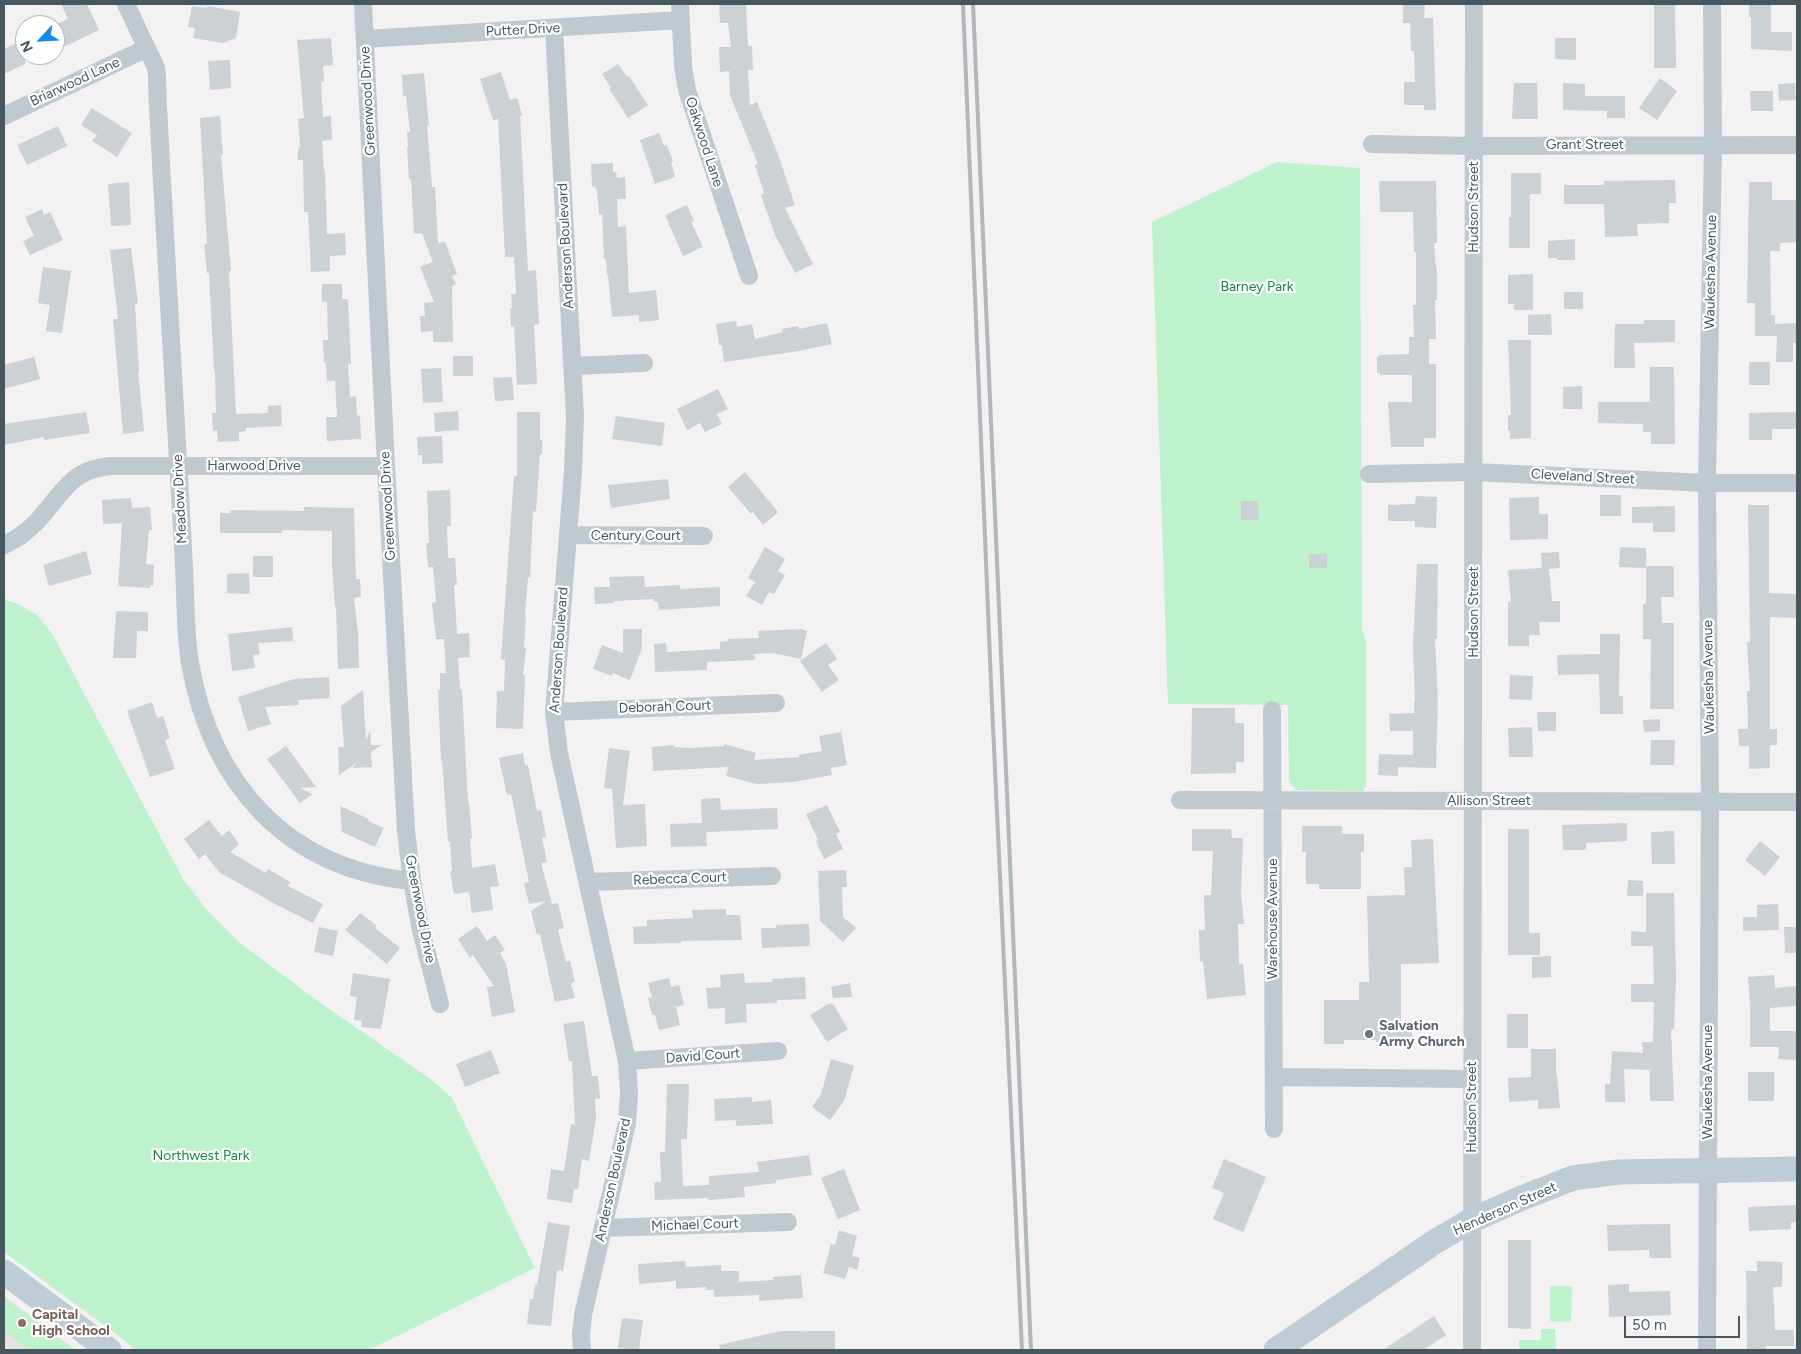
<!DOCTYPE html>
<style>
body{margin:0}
#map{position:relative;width:1801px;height:1354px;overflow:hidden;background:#f3f1f1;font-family:Figtree,sans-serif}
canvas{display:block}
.frame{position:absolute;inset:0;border:5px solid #47575f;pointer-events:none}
.north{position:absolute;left:15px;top:15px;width:50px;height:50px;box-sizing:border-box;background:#fff;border:1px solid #b5bcbf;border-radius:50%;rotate:245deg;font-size:14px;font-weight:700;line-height:20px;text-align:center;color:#47575f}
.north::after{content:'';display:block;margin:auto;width:18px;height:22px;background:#108aed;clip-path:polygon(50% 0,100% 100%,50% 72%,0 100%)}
.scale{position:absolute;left:1624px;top:1316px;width:116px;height:22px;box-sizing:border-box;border:2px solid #47575f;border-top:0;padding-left:6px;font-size:15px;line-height:18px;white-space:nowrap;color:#47575f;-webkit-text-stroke:4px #fff;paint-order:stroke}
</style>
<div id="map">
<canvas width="1801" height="1354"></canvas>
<div class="frame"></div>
<div class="north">N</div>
<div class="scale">50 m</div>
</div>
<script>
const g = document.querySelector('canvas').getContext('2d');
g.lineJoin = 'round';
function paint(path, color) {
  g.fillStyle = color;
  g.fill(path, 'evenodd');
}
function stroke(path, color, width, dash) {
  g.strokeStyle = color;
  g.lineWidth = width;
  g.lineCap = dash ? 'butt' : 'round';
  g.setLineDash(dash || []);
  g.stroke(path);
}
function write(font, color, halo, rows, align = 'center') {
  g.font = font + ' Figtree,sans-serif';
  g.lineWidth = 4.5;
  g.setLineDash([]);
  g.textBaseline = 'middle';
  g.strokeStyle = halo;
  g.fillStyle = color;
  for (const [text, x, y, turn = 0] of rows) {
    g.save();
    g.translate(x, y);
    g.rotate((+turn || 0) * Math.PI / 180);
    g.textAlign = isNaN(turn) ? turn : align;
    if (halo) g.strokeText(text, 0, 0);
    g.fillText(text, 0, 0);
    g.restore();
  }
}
paint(new Path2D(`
 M4,1296l72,54h-72z`), '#e4e2e3');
paint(new Path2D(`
 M1277,162l83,6 2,462 4,10v146l-3,5 -67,-1 -7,-9 -1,-76 -120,-1 -16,-482z
 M4,599l14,5 19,11 16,20 130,244 24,31 33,33 82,61 110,76 20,18 83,170 -166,82h-234l-16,-14 -115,-84z
 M1550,1286h22l-1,36 -21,-1z
 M4,1298l71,52h-46l-25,-19z
 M1541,1329h14l1,21h-37v-10h22z`), '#bef2cc');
paint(new Path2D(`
 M61,4h26l12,26 -44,21v-26l13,-6z
 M719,4h27l2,42h4l1,24h-5l2,35 7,-3 22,55 16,48 -10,3 28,56 -18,9 -20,-38 -14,-40 3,-2 -9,-28 3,-1 -28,-69 -1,-24 -9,1 -1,-25h12l-3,-24h-8z
 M1403,4h22l-1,14h9l3,92h-12v-5h-20v-23h11l-1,-31h-3l-1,-28h-7z
 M1654,4h21l1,64h-22z
 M1749,4h22v28h21v19l-41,-2v-32h-2z
 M192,6l15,2 1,-2 32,6 -4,26 -13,5 -30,-5 2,-10 -7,-1z
 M331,38l2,27 -10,1 1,16h-3l2,35 8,-1 1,24 -10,1 2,30h1l2,63 18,-1 1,22 -16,1v15l-19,1 -3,-60h-4l-1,-52h-5v-12l2,-1 -2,-28 6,-1 -7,-78z
 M1555,38h21v22l-21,-1z
 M25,39v25l-21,10v-25z
 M230,60l1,28 -21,2 -2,-29z
 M618,64l9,13 2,-1 19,29 -20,13 -19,-29 2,-1 -9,-14z
 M501,72l9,28 7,-2 5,17 -2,1 8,155 8,-1 3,54 -5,1 3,59 -20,1 -3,-59h-3l-1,-17 2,-1 -1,-14h5l-2,-37h-9l-7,-138 -5,1 -13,-41z
 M424,73l5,53h-2l5,61h3l3,56 7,-1 12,32 -5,2 4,8 -4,2 1,56h-20v-11l-12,1 -1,-16h5l-1,-13 10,-1 -14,-35 13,-5 -11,-29 -8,1 -3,-55h-2l-2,-32h1l-1,-15h3l-4,-36h-3l-1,-21z
 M1660,78l17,13 -20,29 -18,-12z
 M1514,83h23l1,36h-26z
 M1563,83l22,1v12h40v22h-18v-7l-44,-1z
 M1795,83l1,17 -17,1 -1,-17z
 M1750,91h23v20h-22z
 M92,108l40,25 -15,24 -25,-16 5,-6 -16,-10z
 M220,116l3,39h-2l10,116h-2l7,143 32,-1v-7l13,-1 1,21 -36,2v3l-7,1v9l-21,1 -1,-12 -4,1 -1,-18h4l-1,-42h-1l-5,-98h-2l-3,-29h3l-7,-126z
 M58,126l9,20 -40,19 -10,-20z
 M659,133l5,13 3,-1 6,16 -2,1 4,15 -20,7 -15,-44z
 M613,163v9h3l1,6 8,-1 1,22h-9l1,28 8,-1 3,67 27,-3 3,30 -20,2v-7l-27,2 -4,-42h-1l-1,-16h-2l-2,-45h-3l-2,-24h-1l-1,-4 -3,1 -1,-23z
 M1511,173h30v21h-11v54h-21v-31h2z
 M1675,180l1,23h-7v20l-32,1 1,12 -33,1 -1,-33h-40v-19h40v-4z
 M1379,181h57l1,62h-3l2,25h1v32h-2l1,39h-7v25h7v74h-12v9h-33l-3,-45h24v-27h-32v-2h-3v-16h2v-2l30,-1v-17h5l-1,-32h3v-53h-2l-1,-40h-33z
 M129,182l2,43 -20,1 -3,-42z
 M1749,182h23v18h25v42l-17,1v8h-10l1,64h4v9l22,-1v20h-4v19h-17l1,-26h-22v-33h-8z
 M687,205l7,16 -3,1 12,25 -20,9 -18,-41z
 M42,209l2,6 6,-3 13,28 -33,15 -7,-14 11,-5 -9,-19z
 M1575,239v21h-18v-2h-9v-17z
 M131,248l7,55 -3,1 4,68h-1l6,59 -21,3 -10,-115h5l-8,-69z
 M43,267l28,4 -9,62 -16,-2 4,-26 -12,-2z
 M1533,274v36h-19v-6h-6v-29z
 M322,284h20v15h6l3,65h-3l2,33 6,-1 1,19 3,1 1,23 -34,2 -1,-24h11l-2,-36h-8l-1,-18h-2l-1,-23h5l-1,-38h-5z
 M1564,292h19v17h-19z
 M1551,314l1,21h-24v-20z
 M1644,320h31v22l-41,1 1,25h-21l1,-44h29z
 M736,321l1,6 15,-3 3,15 28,-7 -1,-3 16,-3 1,3 28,-6 5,21 -33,7 -75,11 -2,-17h-3l-3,-21z
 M1508,340h23v98l-21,1v-9l-2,1v-16h3z
 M453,356h20v20h-20z
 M34,357l6,22 -36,10v-24z
 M1749,362h21v23h-21z
 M1650,367h24l1,77h-24v-12h-8v-8l-45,-1v-21h52z
 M441,368l2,34 -20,1 -2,-34z
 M512,377l2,23 -19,1 -2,-23z
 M1582,386v23h-19v-22z
 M718,389l10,20 -11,5 5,10 -17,8 -5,-9 -13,7 -10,-21z
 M458,411l1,19 -24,2 -1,-19z
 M86,412l4,21 -46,7v-3l-40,8v-21z
 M517,412h23v28h2v14h-2l-4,58 -3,-1 -3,67h-2l-3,36 1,1 -2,33h2l-3,27h2l-2,54 -27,-1 1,-37h7l1,-31 -4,-1 13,-183h3z
 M1797,412v17h-25v11h-23v-27z
 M616,416l49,7 -3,23 -50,-7z
 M442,436l1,27 -21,1v-9h-4l-1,-18z
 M745,472l33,40 -15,13 -10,-13 -2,2 -23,-27z
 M668,479l2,20 -59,9 -3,-23z
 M450,490l1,36h-4l1,32h7l2,27h-3l3,49 12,-1 1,24 -12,1 2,31h2l6,114h1l3,35 -2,1 2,29 23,-4 4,22 -9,1 3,23 -21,3 -3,-21 -15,2 -4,-23h2l-2,-30 -2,1 -6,-81h-1l-3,-71h2v-17h6l-2,-34h-8l-4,-36 4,-1 -3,-35h-5l-2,-24h3l-2,-52z
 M1600,495h21v21h-21z
 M1416,496l21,1 -1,31 -21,-1v-6h-27v-16l27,-1z
 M1539,497v17h9v25l-38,1 -1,-42z
 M131,498l1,10 18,-1 2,23h-3l-3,34 8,1 -1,21 -3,-1v3l-32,-2 4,-63 -19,1 -1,-24z
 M1241,501h17l1,19h-18z
 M1748,505h21v88l28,1v24l-27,-1v112h7v16h-7v23l-21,1v-23h-10l-1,-17h10l-1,-38h3l-3,-49h3z
 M1675,506v26h-22v-9h-21v-16z
 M304,507l50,1 2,71h4l1,18 -7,1 4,35 1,35 -21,1 -2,-62h-1l-3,-43v-33l-50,-1v3h-62v-20h10v-3l74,1z
 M765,547l20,12 -7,12 7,4 -11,19 -5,-2 -7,13 -16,-9 9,-14 -7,-4z
 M1620,547l26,1v18h28v31h-13l1,26h12v86h-24l1,-70h-8v-35h3v-36l-27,-1z
 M86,551l6,23 -43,12 -6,-21z
 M1559,552l1,16 -11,1 3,32h8v21h-21l1,13h-11v11h-21v-44h3l-3,-32 34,-2 -1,-15z
 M1309,554h18v14h-18z
 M253,556h20v21h-20z
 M1417,564h21l-1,75h-2l3,63 -2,66 -38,-1v9l-20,-1 1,-21 34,1v-24h-23l-1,-17 25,-1v-12h1l-2,-54z
 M249,573l1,21 -23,-1v-19z
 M644,576l1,11 35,-2v4l40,-2v19l-61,4 -1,-8h-4l-1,-3 -39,2v2l-19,1 -1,-17h16l-1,-10z
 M116,611l32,1v19h-11l-1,27h-23z
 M292,627l1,14 -35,2 2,11 -7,1 2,13 -23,3 -4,-37z
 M623,629h19v19l-12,32 -17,-7 -1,3 -19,-7 9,-24 21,8z
 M801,629l6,2 -6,28 -28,-6 -19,1 1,6 -48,2v8l-52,2 -1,-28 12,-1 1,9 53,-3v-7l8,-1v-2l31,-1 -1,-7z
 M1600,634h20l-1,62h4v18h-23l-1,-40 -41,1 -1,-20 43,-1z
 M826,643l11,16 -9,6 11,15 -17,12 -22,-31z
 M1510,675l23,1 -1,24 -23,-1z
 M329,677l1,21 -32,2 1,5 -34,2 6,17 -23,7 -10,-34 56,-18z
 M363,690l3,50 4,-9 1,14h10l-10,7 1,15 -19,1 3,-5 -17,12 -1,-28h6l-3,-41z
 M152,702l5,16 6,-2 7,22 -5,2 10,29 -25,8 -23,-66z
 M1192,708h43v15h9v39h-8v11l-45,1z
 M1537,712h19v19h-18z
 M1660,719v12l-16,1 -1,-12z
 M1532,727l1,30h-24l-1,-29z
 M841,732l6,33 -16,3 1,7 -39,7 -36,2 -31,-8 3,-9 -76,4 -1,-24 22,-2v2l16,1 34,-2v-2l32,9 -2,7 45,-3 -1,-2 24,-4 -3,-15z
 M1651,740h24l-1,25h-24z
 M286,746l30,41 -16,1 13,6 -13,9 -33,-44z
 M609,748l21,3 -7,54 22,-1 2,42 -31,2 -4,-59 -8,-1z
 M523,753l2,13 3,-1 9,46 4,-1 5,27 -4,1 5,24 -6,1 11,41 6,-1 6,25 -6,2 8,32 4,-1 5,21 -4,1 4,15 -20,4 -15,-68 -3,1 -6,-24 15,-10 -17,3 -5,-21 5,-1 -18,-88 -4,1 -8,-37z
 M720,798l1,12 56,-2 1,21 -72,3 1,14 -36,1 -1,-23 32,-1 -1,-24z
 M827,805l13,27 -4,2 7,15 -19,10 -8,-18 2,-1 -12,-26z
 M340,806l29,13 -1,2 16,7 -9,19 -33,-15z
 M209,820l13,16 7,-6 10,14 -9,8 36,21 2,-4 22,13 -2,4 35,18 -10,19 -36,-18 -58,-33 -14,-18 -6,5 -15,-20z
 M1627,823v18l-41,2v7h-23l-1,-25z
 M1302,826h40v8h22v18h-3v37h-42v-5h-13v-32h-4z
 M1192,829h39l1,9h11l-2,55 3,31h-6l1,40h4l3,31 -39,4 -4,-38 -3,1 -1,-32h6l-1,-35h7l2,-44h-21z
 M1508,829h21v104h11v22h-32z
 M1674,831l1,33h-23l-1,-32z
 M1433,839l6,124 -38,1v61h11v15h-24v2h-12v-2h-32v4h-20v-44h35v-18h10l-2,-86 38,-1 -1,-28h8l-1,-27z
 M1760,841l20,16 -15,19 -20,-16z
 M846,870l1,17h-5l1,30 13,11 -13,14 -23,-21 -2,-50z
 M1628,880l15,1v15h-16z
 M1646,893h28l2,85 -2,51h-3l3,72h-24v-31l-26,-1 1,33h-20v-18h5l2,-33 31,2 -1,-11h11l1,-40h-23v-18h23l-1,-38h-22v-15l15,1z
 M1778,904l1,26 -36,1v-14h14v-12z
 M726,909v6h14l2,25 -61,1v2l-47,1 -1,-17 14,-1v-6l46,-2 -1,-8z
 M360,913l17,13 -2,2 25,20 -13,16 -42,-34z
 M809,924l1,22 -48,2 -1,-20h15v-3z
 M477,926l10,15 8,-6 10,15 -5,3 6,11 9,48 -23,5 -5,-30 7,-1 -21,-31 -3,3 -12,-19z
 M319,927l19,4 -5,25 -19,-4z
 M1784,927h13v26h-12z
 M1551,956v21l-19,1v-21z
 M353,973l37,6 -9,50 -20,-2 1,-6 -8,-1 3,-23 -7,-1z
 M744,973l1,10 28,-1 -1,-3 33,-2 1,22 -29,1v3l-31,1 1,18 -22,2v-16l-17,1 -2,-21 15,-1 -1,-12z
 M1774,975l1,13 22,-2v20l-27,2v23h27v29l-19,-1 1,-12h-29v-43l-2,-27z
 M669,978l2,9 8,-2 5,20 -8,2 4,18 -21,5 -4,-15h-3l-4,-17 4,-1 -4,-14z
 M850,983l2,14 -19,1 -2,-11z
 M828,1004h5l15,25 -21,13 -17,-27z
 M1507,1014h21v34h-21z
 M584,1021l8,55h6l2,22 -5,1 1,20 -7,42 -7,-2 -4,30h-4l-2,14 -25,-4 4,-30 13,2 7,-47 4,1 -3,-64h-3l-6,-37z
 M1531,1049h25v26h1l3,33 -22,1v-9l-29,2 -1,-24 23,-1z
 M491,1050l9,23 -35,14 -9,-23z
 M831,1059l23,7 -10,35 -14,19 -18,-13 9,-13z
 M1748,1072h26v29h-26z
 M667,1084h22l-2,55h-6l2,47 26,-1v-9l50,-4 -2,-10 52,-7 3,20 -36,5v3l-32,4 1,10 -36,3 -1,-2 -53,2 -1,-18h7l-1,-30h5z
 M752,1097v5l19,-2 2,24 -37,2v-6l-21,1 -1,-22z
 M1224,1159l42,18 -23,55 -30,-13 11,-26 -12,-5z
 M844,1169l16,41 -22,9 -17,-41z
 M1797,1205v17l-6,1v6l-42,2 -1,-24z
 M548,1222l22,4 -7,45 -6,-1 -6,56 -24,-2 3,-25h3l2,-15 2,1z
 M1670,1224l1,34h-21l-1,-8 -41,1 -1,-26z
 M839,1230l18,6 -5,20 8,2 -3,12 -8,-3 -4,12 -22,-6 8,-29 4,1z
 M1508,1240h23v89l-23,-1z
 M685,1261l1,6 35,-2v6h18v11l35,-2 -1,-3 28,-2 2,23 -44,3v-6l-45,2v-7h-8v-3l-30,2v-8l-37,3 -1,-20z
 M1757,1261l25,1v25h-9l2,43h19v16h-28v4h-19l-1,-79h11z
 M1629,1284v8l41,-1 1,24 -62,2 -1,-32z
 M1434,1316l12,19 -23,15h-40z
 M622,1318l21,2 -4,30 -21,-2z
 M781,1331h24v2l1,-2h29v19h-115l-1,-5z`), '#ccd1d5');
stroke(new Path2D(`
 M126,4c7,15 14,30 21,45 3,6 7,13 9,19 2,12 1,27 2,40 2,30 3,61 5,91 6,99 12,198 17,297 2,32 4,64 5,96 1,24 1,47 5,71 21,121 97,206 222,218
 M363,4l23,462 20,365 6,50 8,45 20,78
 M680,4l3,62 4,24 62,186
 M554,28l21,388 -2,56 -19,240 5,41 68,308 2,34 -2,28 -44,192 -2,20 1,15
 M365,39l315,-19
 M4,116l143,-68
 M1372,144l102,2 323,-1
 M573,366l71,-3
 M1369,474l105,-2 233,11h90
 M568,535l136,1
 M4,545c16,-7 31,-20 42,-34 21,-26 29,-41 64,-45h276
 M1272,710l2,419
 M554,712l222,-9
 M1180,800l617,2
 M589,882l183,-6
 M627,1061l151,-10
 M1274,1077l197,2
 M603,1228l185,-6
 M1472,1350l2,-1346
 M1707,1350l3,-548 -3,-319 6,-338 -1,-141`), '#becad0', 18);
stroke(new Path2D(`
 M4,1272l105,78
 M1276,1350l160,-109 36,-21 50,-22 51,-20 45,-6 179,-3`), '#beccd5', 25);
stroke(new Path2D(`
 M963,4l28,679 31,667
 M973,4l58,1346`), '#b2b7bb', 4);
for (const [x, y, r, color] of [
 [1369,1034,5,"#6b7280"],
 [22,1323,5,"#8d6e63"]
]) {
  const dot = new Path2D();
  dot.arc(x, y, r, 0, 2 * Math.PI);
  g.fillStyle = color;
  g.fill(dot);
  stroke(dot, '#fff', 2);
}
write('14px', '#47575f', '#fff', [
 ["Putter Drive",523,30,-3],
 ["Briarwood Lane",75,82,-25],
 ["Greenwood Drive",368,101,-93],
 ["Oakwood Lane",704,142,72],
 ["Grant Street",1585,145],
 ["Hudson Street",1474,207,-90],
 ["Anderson Boulevard",566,246,-93],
 ["Waukesha Avenue",1711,272,-89],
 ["Harwood Drive",254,466],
 ["Cleveland Street",1583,477,3],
 ["Meadow Drive",180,499,-93],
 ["Greenwood Drive",388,506,-93],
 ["Century Court",636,536],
 ["Hudson Street",1474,612,-90],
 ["Anderson Boulevard",559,650,-86],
 ["Waukesha Avenue",1709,677,-91],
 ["Deborah Court",665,707,-2],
 ["Allison Street",1489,801],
 ["Rebecca Court",680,879,-2],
 ["Greenwood Drive",420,909,79],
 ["Warehouse Avenue",1273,919,-90],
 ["David Court",703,1056,-4],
 ["Waukesha Avenue",1708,1082,-90],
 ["Hudson Street",1472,1107,-90],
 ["Anderson Boulevard",613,1180,-78],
 ["Henderson Street",1505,1209,-24],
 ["Michael Court",695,1225,-2]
]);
write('14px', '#13863f', '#fff', [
 ["Barney Park",1257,287],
 ["Northwest Park",201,1156]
]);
write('bold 14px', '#5b616d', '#fff', [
 ["Salvation",1379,1026],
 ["Army Church",1379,1042]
], 'left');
write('bold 14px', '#785e54', '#fff', [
 ["Capital",32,1315],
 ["High School",32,1331]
], 'left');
</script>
